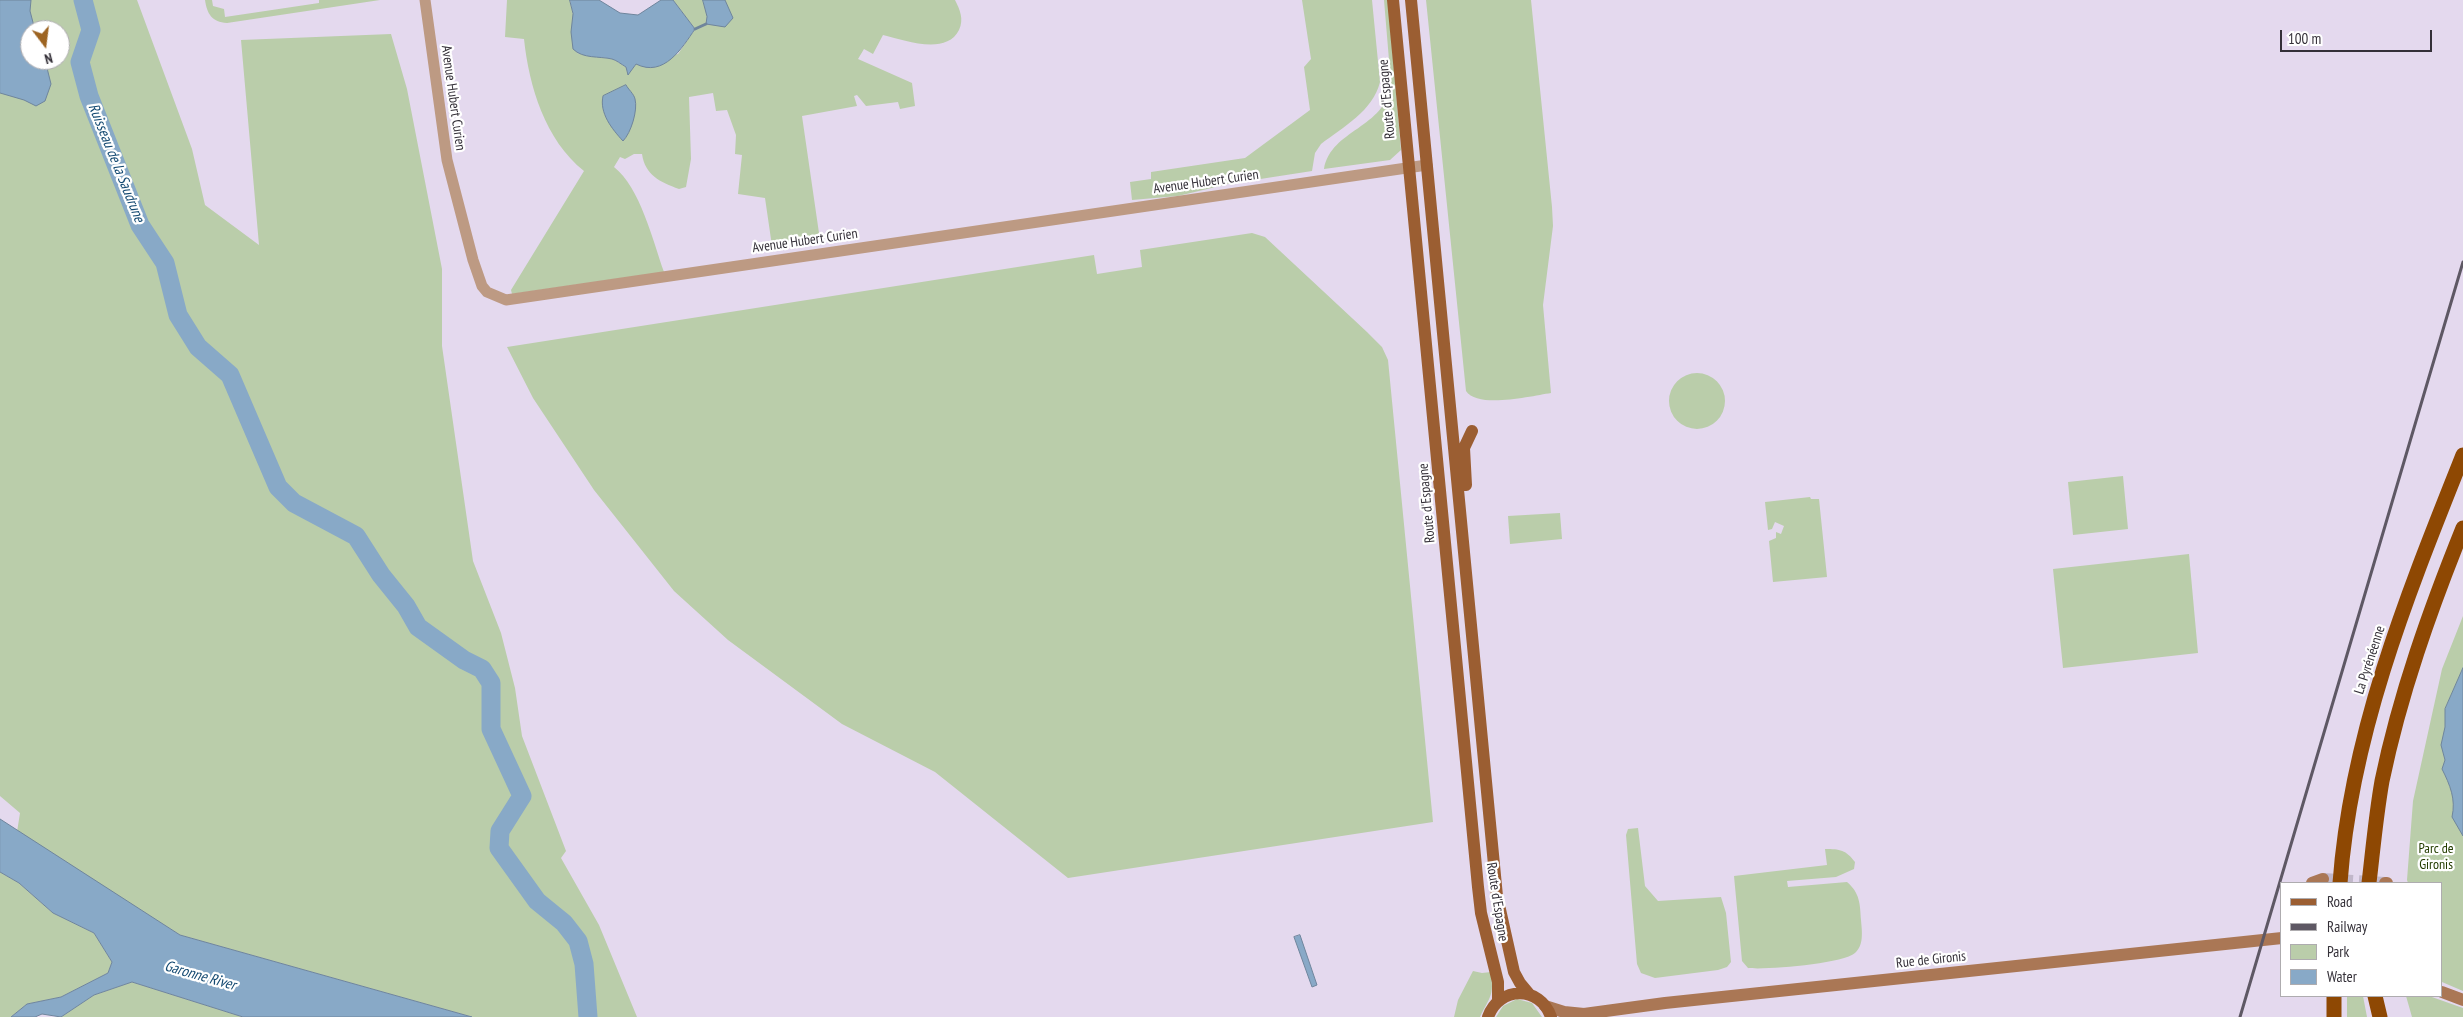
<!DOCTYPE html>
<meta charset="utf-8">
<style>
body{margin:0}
#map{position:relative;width:2463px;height:1017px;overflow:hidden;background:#e4d9ee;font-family:"PT Sans Narrow",sans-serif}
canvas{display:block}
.legend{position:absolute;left:2280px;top:882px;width:162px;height:115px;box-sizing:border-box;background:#fff;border:1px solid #aeacaf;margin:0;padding:6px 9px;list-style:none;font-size:15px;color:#343038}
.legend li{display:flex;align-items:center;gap:10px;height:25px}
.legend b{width:25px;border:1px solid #aeacaf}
.north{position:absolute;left:20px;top:20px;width:50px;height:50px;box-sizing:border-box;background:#fff;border:1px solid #aeacaf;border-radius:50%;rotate:165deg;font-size:14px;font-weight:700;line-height:20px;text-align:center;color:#343038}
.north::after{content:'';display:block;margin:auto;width:18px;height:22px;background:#9d6422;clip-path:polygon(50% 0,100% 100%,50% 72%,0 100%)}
.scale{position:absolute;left:2280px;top:30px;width:152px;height:22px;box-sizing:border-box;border:2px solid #343038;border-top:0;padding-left:6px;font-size:15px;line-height:18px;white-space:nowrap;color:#343038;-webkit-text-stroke:4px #fff;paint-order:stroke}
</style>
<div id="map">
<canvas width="2463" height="1017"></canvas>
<ul class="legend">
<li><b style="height:6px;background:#9b5e32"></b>Road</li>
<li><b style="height:6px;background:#5e5864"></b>Railway</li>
<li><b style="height:14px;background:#bacdaa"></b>Park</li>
<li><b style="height:14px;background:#88a9c7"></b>Water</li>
</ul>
<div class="north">N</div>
<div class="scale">100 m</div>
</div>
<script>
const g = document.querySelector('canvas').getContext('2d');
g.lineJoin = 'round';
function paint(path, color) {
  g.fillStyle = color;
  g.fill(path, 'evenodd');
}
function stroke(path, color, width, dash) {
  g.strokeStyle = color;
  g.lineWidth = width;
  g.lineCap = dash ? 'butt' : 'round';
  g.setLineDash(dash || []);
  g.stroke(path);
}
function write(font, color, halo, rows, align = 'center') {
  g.font = font + ' "PT Sans Narrow",sans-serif';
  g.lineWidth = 4.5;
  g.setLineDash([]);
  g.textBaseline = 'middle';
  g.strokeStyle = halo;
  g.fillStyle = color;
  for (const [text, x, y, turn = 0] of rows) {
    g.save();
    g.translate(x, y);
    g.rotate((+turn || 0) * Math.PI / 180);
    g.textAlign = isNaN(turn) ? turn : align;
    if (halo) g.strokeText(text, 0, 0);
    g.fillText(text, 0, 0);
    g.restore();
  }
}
paint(new Path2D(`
 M0,0h137l55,149 13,56 54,40 -18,-205 150,-6 16,55 35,180v77l31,215 28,72 14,55 7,48 44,115 -5,7 38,67 38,92h-165l-292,-82 -163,-103 3,-19 -20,-17zM30,30h30v30h-30z
 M205,0h7l1,6 11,3 1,8 94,-14v-3h61l-153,23c-15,-1 -20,-9 -22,-23z
 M507,0h63l3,14 4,39 36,6 13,8 2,7 8,-10 42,-10 17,-25 -22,-29h282c5,10 9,19 4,30 -13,26 -55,10 -76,5l-10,19 -9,-5 -6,10 54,24 3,23 -15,3 -2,-7 -32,4 -9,-11 -3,1 3,10 -55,10 18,124 -48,6 -7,-48 -27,-4 4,-39 -7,-1 1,-19 -9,-25 -11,1 -3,-18 -24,4 2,62 -5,28 -7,2c-19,-7 -34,-14 -37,-35h-8l-9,5 -5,-2 -6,10c26,20 39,74 50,105l-152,22 -1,-4 73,-119c-39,-31 -55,-85 -60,-132l-19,-2z
 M1302,0h70l8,82c-7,29 -37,45 -59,62l-6,9 -3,18 -84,13 -50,12 -46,4 -2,-18 21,-3v-7l94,-14 65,-48 -6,-43 7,-8z
 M1384,0h4l13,150 -11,10 -66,9c7,-40 61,-40 67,-85z
 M1426,0h105l21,207 1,19 -10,79 8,88c-20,3 -73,16 -85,-2z
 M1252,233l13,4 102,95 15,15 6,13 45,462 -365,56 -133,-106 -93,-48 -114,-84 -54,-49 -80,-101 -61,-92 -26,-51 587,-92 3,19 45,-7 -2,-17z
 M1669 401a28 28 0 1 1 56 0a28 28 0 1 1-56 0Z
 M2123,476l5,53 -55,6 -5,-53z
 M1810,497l1,2h8l8,78 -54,5 -4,-41 7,-3v-6l5,2 3,-8 -9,-4 -3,7 -4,1 -3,-28z
 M1560,513l2,26 -52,5 -2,-28z
 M2189,554l9,99 -135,15 -10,-99z
 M2463,616v375l-21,-9v-99h-34l-1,-3 6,-79 29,-132z
 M1638,828l7,58 13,15 63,-4 5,16 5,49 -4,5 -9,3 -63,8 -14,-5 -4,-9 -11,-129 2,-6z
 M1825,849c15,0 21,1 30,13l-1,7 -18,8 -49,4 1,6 59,-5c13,11 13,22 14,38 1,12 3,25 -6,33 -13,11 -89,17 -107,15l-6,-7 -8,-85 93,-11z
 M0,872l19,11 34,30 41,20 18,29 -4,11 -47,24 -34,7 -16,13h-11z
 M1473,971l9,2 9,-1c3,25 -1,24 -11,45h-26l4,-17z
 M132,982l111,35h-182l33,-22z
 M2347,996h16l4,21h-20z
 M2406,996h23l34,12v9h-51z
 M1517,999l15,4 10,14h-46l7,-11z`), '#bacdaa');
const water = new Path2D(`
 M0,0h31l-1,11 5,19h-5v30h15l6,24 -6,17 -9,5 -12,-6 -24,-7z
 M570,0h29l21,13 18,2 23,-15h12l22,29c-13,19 -31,49 -59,35l-8,11 -2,-8c-5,-3 -10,-7 -14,-8 -13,-3 -29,0 -39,-10l-2,-17 2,-18z
 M703,0h22l8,18 -8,9 -19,-3 1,-7z
 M626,85c2,4 8,9 9,14 3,11 -4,34 -12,42 -11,-12 -24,-28 -20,-45z
 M2463,668v168l-11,-19c4,-18 -2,-32 -10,-48l3,-9 -4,-15 4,-18v-18z
 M0,819l180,116 292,82h-229l-111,-35 -38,13 -33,22 -19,-3 -7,3h-24l16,-13 34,-7 47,-24 4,-11 -18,-29 -41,-20 -34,-30 -19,-11z
 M1300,935l17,50 -5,2 -18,-50z`);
paint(water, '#88a9c7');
stroke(water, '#6f859c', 1);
stroke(new Path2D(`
 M695,29l11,-5`), '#6f859c', 3);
stroke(new Path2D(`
 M83,0l8,30 -11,32 9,34 51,129 25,38 13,52 20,32 32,28 48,112 16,16 62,33 25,39 25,31 12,21 46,33 18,9 9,14v46l31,67 -22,35 -1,17 38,53 27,22 14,18 6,23 4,53`), '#88a9c7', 19);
stroke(new Path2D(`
 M2323,879l62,4`), '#c1b7ca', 12, [12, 6]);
stroke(new Path2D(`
 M425,0l22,160 26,100 9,26 5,6 19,8 921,-135`), '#bd9a83', 11);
stroke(new Path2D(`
 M2312,883l11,-4
 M2385,883h2
 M2442,992l21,8
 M1545,1006l19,6 20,2
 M1575,1017l9,-3 81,-11 617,-65`), '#a75', 12);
stroke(new Path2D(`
 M1393,0l85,887 3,26 17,69v19
 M1411,0l86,896 17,76 6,11 10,12
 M1466,485l-2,-37 8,-17
 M1488,1017c11,-31 52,-32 63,0`), '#9b5e32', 12);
stroke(new Path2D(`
 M2340,883c11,-150 68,-290 123,-428
 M2369,883c4,-34 7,-68 13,-102 18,-87 48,-171 81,-253
 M2375,996l5,21
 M2334,1017v-21`), '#8e4803', 15);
stroke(new Path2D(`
 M2240,1017l223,-755`), '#5e5864', 3);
write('14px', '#343038', '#fff', [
 ["Avenue Hubert Curien",453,98,82],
 ["Route d'Espagne",1387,99,-95],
 ["Avenue Hubert Curien",1206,182,-8],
 ["Avenue Hubert Curien",805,241,-8],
 ["Route d'Espagne",1427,503,-95],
 ["La Pyrénéenne",2370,660,-72],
 ["Route d'Espagne",1497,902,81],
 ["Rue de Gironis",1931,960,-6]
]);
write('14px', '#243d01', '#fff', [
 ["Parc de",2436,849],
 ["Gironis",2436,865]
]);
write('italic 15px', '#134971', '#fff', [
 ["Ruisseau de la Saudrune",116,163,68],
 ["Garonne River",200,976,16]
]);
</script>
